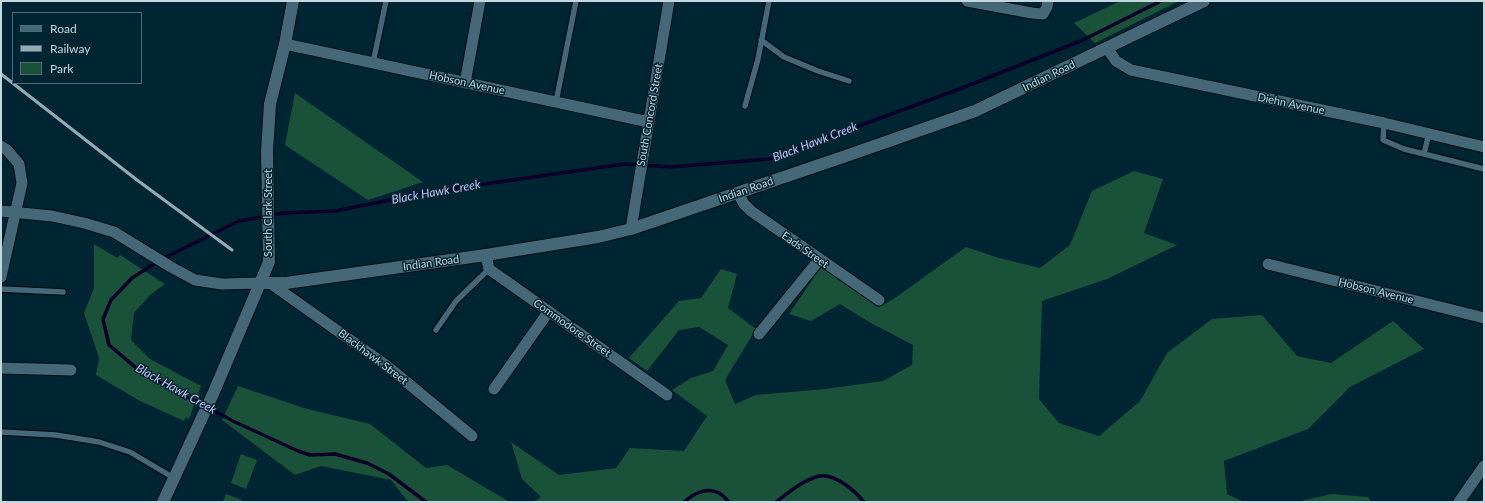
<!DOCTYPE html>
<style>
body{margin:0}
#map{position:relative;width:1485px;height:503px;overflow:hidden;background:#002532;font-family:Lato,sans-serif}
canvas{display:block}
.frame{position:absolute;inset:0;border:2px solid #c4d7e0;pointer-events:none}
.legend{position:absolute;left:12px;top:12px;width:130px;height:72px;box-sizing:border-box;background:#002532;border:1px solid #4e6c78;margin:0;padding:5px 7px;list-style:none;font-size:12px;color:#c4d7e0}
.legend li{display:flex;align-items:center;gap:8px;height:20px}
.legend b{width:20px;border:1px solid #4e6c78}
</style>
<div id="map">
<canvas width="1485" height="503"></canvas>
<div class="frame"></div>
<ul class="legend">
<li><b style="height:5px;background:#446878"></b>Road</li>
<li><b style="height:5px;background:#94abb5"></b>Railway</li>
<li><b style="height:11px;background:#1a5139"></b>Park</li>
</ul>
</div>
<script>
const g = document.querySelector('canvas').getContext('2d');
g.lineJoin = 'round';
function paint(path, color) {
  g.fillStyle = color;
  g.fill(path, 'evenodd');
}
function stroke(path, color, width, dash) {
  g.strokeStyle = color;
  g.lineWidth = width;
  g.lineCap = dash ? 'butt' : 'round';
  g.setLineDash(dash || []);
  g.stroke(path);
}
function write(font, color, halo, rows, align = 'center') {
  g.font = font + ' Lato,sans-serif';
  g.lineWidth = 3;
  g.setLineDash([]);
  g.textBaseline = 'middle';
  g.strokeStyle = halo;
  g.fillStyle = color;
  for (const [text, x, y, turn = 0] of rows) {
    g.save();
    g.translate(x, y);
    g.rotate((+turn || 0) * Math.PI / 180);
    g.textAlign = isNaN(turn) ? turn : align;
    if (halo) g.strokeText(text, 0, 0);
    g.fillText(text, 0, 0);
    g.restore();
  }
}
paint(new Path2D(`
 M1120,1h59l-84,42 -21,-20z
 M295,93l128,89 -55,18 -83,-55z
 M1134,171l29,8 -19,54 33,12 -70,34 -65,22 -3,98 20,24 40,13 41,-35 27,-48 45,-34 50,-4 35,41 34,7 62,-42 31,28 -74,38 -42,42 -84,32 3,33 17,8h-711l8,-5 -19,-18 -11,-37 48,33 57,-7 14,-20 54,3 23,-35 -35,-26 19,-12 22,-7 15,-26 -29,-18 -20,3 -32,41 -18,-13 50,-57 22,-3 20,-29 16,5 -9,34 28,21 -31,51 10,24 21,-9 69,-6 58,-8 29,-16 1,-20 -44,-23 -29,-18 -29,17 -22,-7 32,-47 57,40 14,-7 74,-53 33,11 41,10 30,-23 22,-54z
 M94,244l23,14 3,-3 45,29 -15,11 -16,18 -3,27 19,19 51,27 -12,33 -3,-2 -2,4 -44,-20 -44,-26 3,-17 -15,-45 10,-25z
 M238,386l66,22 66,16 56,44 21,-3 63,37h-102l-17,-22 -70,-14 -26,9 -73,-55z
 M241,454l16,6 -11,29 -15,-6z
 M226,494l16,6 -1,2h-18z
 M1332,494l36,3 3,5h-75z`), '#1a5139');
stroke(new Path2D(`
 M162,259l77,-38 44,-8 52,-2 101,-20 188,-27 47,3 98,-8 193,-71 121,-48 78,-39
 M157,262l-25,16 -21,22 -8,19 6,26 32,27 94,50 63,29 12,4 25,-1 32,9 22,11 37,28
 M684,502c10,-9 23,-15 35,-9 4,2 7,6 10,9
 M776,502c13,-10 27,-22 43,-26 16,-3 36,15 45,26`), '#0c0028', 3.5);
const lane = new Path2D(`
 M761,40l23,17 34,14 31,10
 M373,63l13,-62
 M556,102l20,-101
 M745,106l13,-47 11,-58
 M1384,123l-1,17 21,9 80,20
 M1424,154l5,-21
 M1,289l62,3
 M436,330l20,-29 33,-32
 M1,432l55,3 43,7 31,10 44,26`);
const street = new Path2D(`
 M967,1l65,12 11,1 4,-7 1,-6
 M285,44l364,78
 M1107,48l9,13 15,9 253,53 100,24
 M465,83l15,-82
 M1,146l6,4 12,14 3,19 -21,94
 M738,193l6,11 7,7 128,89
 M1,211l51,5 32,7 30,9 57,35 24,13 27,4 38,-1
 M631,229l38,-228
 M486,255l3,14 178,126
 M1268,264l216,54
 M270,283l117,83 85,70
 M759,334l60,-74
 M1,368l70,2
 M494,389l55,-78
 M1459,502l25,-36`);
const secondary = new Path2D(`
 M260,283h26l200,-28 112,-18 33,-8 209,-71 135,-47 229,-110
 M163,502l50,-108 56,-132 -2,-111 3,-47 15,-60 8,-43`);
stroke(lane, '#000d16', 8);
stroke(street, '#000d16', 13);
stroke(secondary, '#000d16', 14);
stroke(lane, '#446878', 5.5);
stroke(street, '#446878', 11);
stroke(secondary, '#446878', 12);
stroke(new Path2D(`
 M1,74l136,106 95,70`), '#94abb5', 3);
write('11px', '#c4d7e0', '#002532', [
 ["Indian Road",1049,76,-26],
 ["Hobson Avenue",467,83,12],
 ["Diehn Avenue",1291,104,12],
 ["South Concord Street",650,115,-80],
 ["Indian Road",746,190,-19],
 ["South Clark Street",268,213,-90],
 ["Eads Street",805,250,35],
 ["Indian Road",431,263,-8],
 ["Hobson Avenue",1376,291,14],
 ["Commodore Street",572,328,35],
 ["Blackhawk Street",373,357,37]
]);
write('italic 12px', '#c7bff3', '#002532', [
 ["Black Hawk Creek",815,142,-21],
 ["Black Hawk Creek",436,192,-10],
 ["Black Hawk Creek",176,389,29]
]);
</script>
